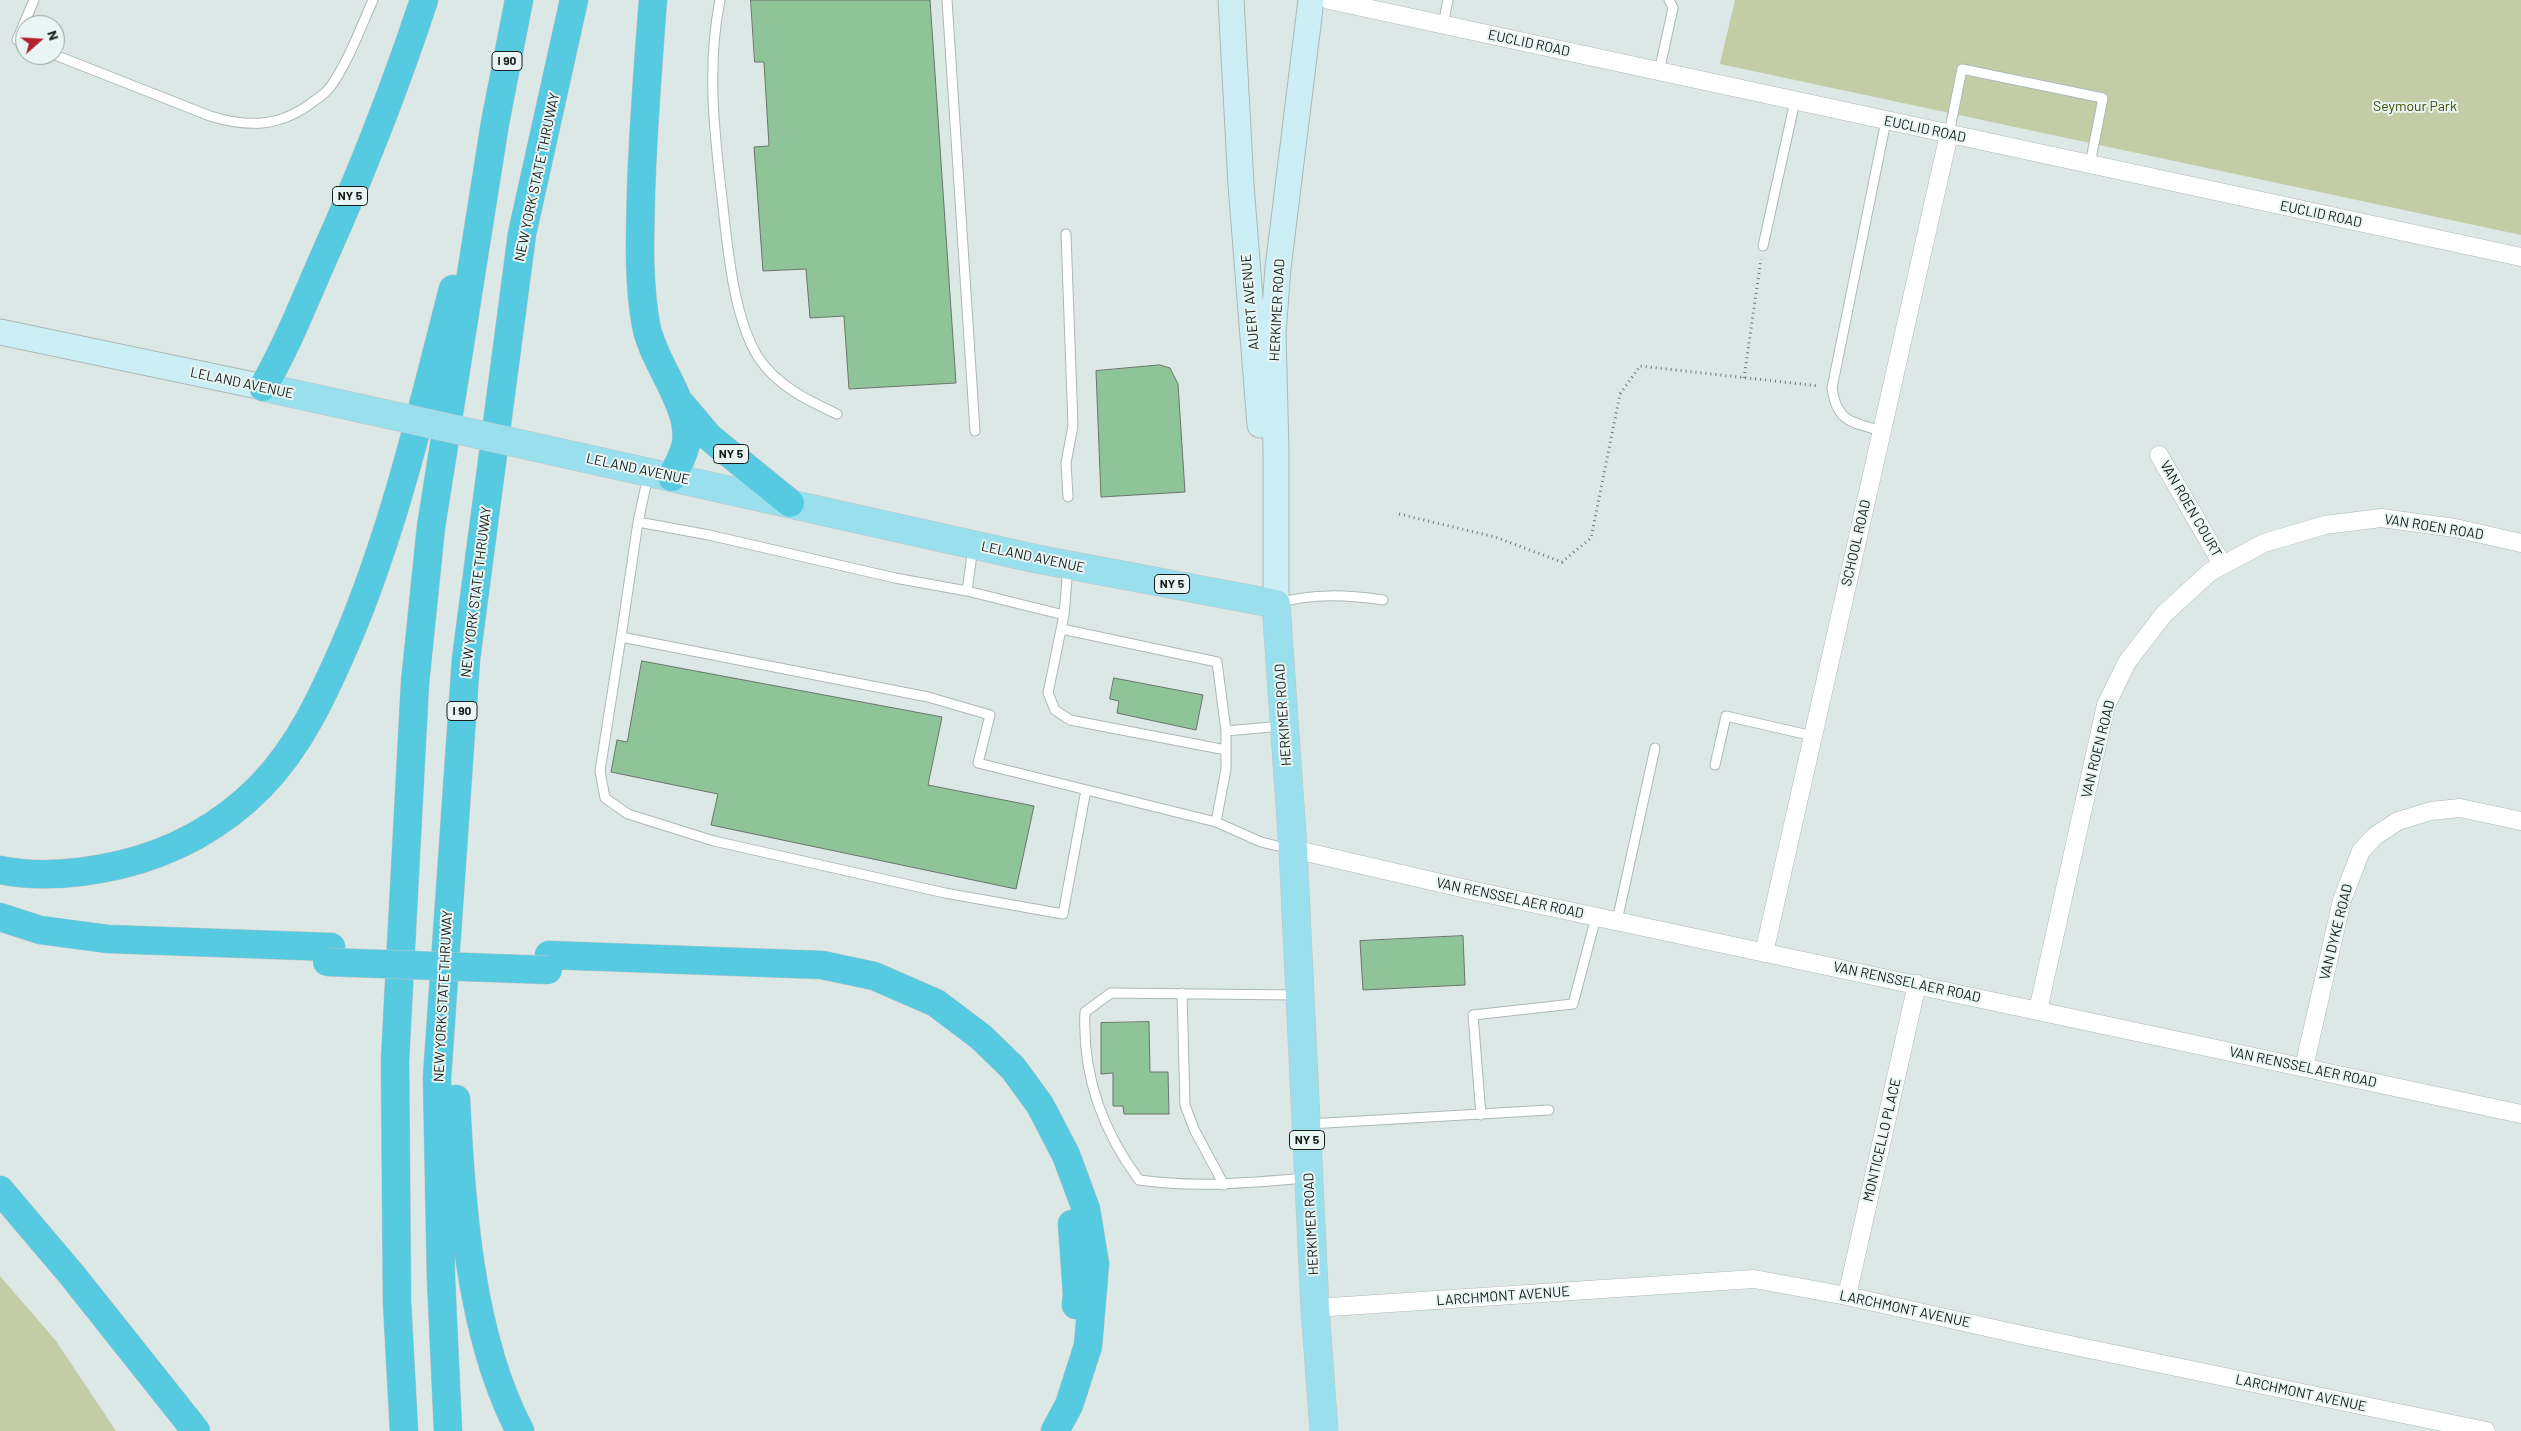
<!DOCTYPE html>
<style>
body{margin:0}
#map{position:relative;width:2521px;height:1431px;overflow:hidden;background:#dbe8e5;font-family:Barlow,sans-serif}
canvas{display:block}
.north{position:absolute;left:15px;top:15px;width:50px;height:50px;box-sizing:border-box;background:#e8f5f2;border:1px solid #949e9c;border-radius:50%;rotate:71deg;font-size:14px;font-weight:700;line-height:20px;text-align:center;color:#161b1a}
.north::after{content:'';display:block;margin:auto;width:18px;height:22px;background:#b3212f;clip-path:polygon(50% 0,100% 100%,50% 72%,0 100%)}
</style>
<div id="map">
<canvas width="2521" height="1431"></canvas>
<div class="north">N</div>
</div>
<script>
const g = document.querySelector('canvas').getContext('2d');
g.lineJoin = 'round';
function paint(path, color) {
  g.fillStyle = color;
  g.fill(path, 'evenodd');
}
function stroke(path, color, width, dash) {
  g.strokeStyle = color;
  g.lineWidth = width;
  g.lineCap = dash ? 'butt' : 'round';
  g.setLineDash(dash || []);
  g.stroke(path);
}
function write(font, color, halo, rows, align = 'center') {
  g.font = font + ' Barlow,sans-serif';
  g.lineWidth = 4;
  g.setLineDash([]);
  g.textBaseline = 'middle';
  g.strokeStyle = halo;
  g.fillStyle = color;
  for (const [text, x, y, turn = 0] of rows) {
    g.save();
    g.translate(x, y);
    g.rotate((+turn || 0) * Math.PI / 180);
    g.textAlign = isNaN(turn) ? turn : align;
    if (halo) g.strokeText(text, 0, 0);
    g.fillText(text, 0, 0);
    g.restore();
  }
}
paint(new Path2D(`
 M1735,0h786v235l-801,-171z
 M0,1276l56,65 60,90h-116z`), '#c3cca5');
const building = new Path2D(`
 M751,0h179l26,383 -107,6 -5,-73 -34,2 -4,-49 -43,2 -9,-124 15,-1 -5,-84h-9z
 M1160,365l10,3 8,16 7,108 -84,5 -5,-126z
 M642,661l300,56 -14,68 106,21 -18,83 -305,-64 7,-31 -107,-22 6,-32 10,2z
 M1114,678l89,17 -7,35 -79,-17 2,-12 -9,-2z
 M1463,936l2,49 -102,5 -3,-49z
 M1149,1022l1,50h18l1,42h-45l-1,-8h-10v-33l-12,1v-51z`);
paint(building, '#8fc499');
stroke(building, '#6a736c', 1);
const lane = new Path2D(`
 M720,0c-14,69 -5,138 3,207 5,45 11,111 35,150 19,29 49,43 79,57
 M947,0l28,431
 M1443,25l5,-25
 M25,43l-8,-3 17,-40
 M55,55l155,61c39,12 71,11 104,-15 6,-4 13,-9 17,-15 18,-26 29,-57 42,-86
 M1659,72l14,-64 -4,-8
 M1949,134l13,-65 141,29 -13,66
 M1066,234l7,192 -7,37 2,34
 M1763,246l32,-145
 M1882,431c-30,-9 -45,-8 -50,-43l54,-267
 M648,476l-10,46 71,13 186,43 72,13 97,24 4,-48
 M638,522l-17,115 307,60 62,18 -12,48 238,59 45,20 29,7
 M967,591l6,-44
 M1278,603c36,-10 69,-8 105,-3
 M1064,615l-16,78 7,17 15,10 156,30
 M1062,629l155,33 9,69v38l-10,53
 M621,637l-21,134 5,27 23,16 86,27 231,52 118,21 23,-124
 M1226,731l55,-5
 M1715,765l11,-49 87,20
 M1617,921l38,-173
 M1182,993l3,112 9,24 30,56
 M1297,995l-186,-2 -26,19c-3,62 17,118 54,168 56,8 111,3 167,-2
 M1481,1115l-8,-100 100,-11 23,-87
 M1309,1124l240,-14`);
const street = new Path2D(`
 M1329,0l1192,257
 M2159,455l63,109
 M1293,849l182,42 1046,223
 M1764,953l185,-819
 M2038,1010l68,-305 21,-43 37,-48 46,-42 54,-29 61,-18 56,-7 74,10 66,15
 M2304,1067l38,-167 19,-49 14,-15 23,-15 33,-10 29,-3 61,13
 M1847,1296l70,-312
 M1315,1308l439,-29 93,17 175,39 464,96`);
const secondary = new Path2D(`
 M1231,0l10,185 19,240
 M0,332l263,55
 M1276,604v-153l-3,-118 5,-65 33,-268`);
const primary = new Path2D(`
 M263,387l96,21
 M584,458l453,101 239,45 17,245 22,459 9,123`);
const highway = new Path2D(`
 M653,0c-5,64 -10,128 -12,193 -1,44 -3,88 5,132 6,36 46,82 40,117 -1,12 -9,24 -14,35
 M263,387c24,-41 41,-85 60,-128 38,-85 72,-171 101,-259
 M682,405l27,32 81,66
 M0,870c39,8 80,4 119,-5 53,-12 103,-39 142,-79 39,-40 62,-91 84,-141 49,-114 77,-236 108,-356
 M0,917l40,13 68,9 223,8
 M549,955l273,10 52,11 62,27 45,34 32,31 27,37 26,50 20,54 9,55 -7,82 -19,59 -14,26
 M456,1099c5,106 14,237 64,332
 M0,1190l72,85 124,156
 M1072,1224l5,70 -1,11
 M404,1431l-7,-129 -2,-242 20,-377 16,-156 64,-404 24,-123
 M448,1431l-7,-153 -4,-200 29,-419 56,-425 52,-234`);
stroke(lane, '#acb9b6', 11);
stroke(street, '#acb9b6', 19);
stroke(secondary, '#acb9b6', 27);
stroke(primary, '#c2c4c3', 29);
stroke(highway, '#c2c4c3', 29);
stroke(new Path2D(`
 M1744,378l17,-119
 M1399,514l96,23 67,25 29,-24 29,-144 20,-28 179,20`), '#707876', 3, [1, 4]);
stroke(lane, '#fff', 9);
stroke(street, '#fff', 18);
stroke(secondary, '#cceff6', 25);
stroke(primary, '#99dfed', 28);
stroke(highway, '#55cae1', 28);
const primaryBridge = new Path2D(`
 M359,408l225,50`);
const highwayBridge = new Path2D(`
 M327,962l221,8`);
stroke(primaryBridge, '#c2c4c3', 29, []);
stroke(highwayBridge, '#c2c4c3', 29, []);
stroke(primaryBridge, '#99dfed', 28);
stroke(highwayBridge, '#55cae1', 28);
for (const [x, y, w] of [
 [507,61,30],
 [350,196,35],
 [731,454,35],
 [1172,584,35],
 [462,711,30],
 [1307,1140,35]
]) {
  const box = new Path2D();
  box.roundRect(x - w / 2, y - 9.5, w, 19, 4);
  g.fillStyle = '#e8f5f2';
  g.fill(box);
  stroke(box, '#161b1a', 1);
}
write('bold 12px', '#161b1a', null, [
 ["I 90",507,61],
 ["NY 5",350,196],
 ["NY 5",731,454],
 ["NY 5",1172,584],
 ["I 90",462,711],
 ["NY 5",1307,1140]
]);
write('14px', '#161b1a', '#e8f5f2', [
 ["EUCLID ROAD",1529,43,12],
 ["EUCLID ROAD",1925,129,12],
 ["NEW YORK STATE THRUWAY",537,177,-78],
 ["EUCLID ROAD",2321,214,12],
 ["AUERT AVENUE",1250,302,-95],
 ["HERKIMER ROAD",1277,310,-87],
 ["LELAND AVENUE",242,383,12],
 ["LELAND AVENUE",638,469,12],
 ["VAN ROEN COURT",2191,509,60],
 ["VAN ROEN ROAD",2434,527,9],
 ["SCHOOL ROAD",1856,543,-77],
 ["LELAND AVENUE",1033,557,12],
 ["NEW YORK STATE THRUWAY",476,592,-83],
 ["HERKIMER ROAD",1283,715,-94],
 ["VAN ROEN ROAD",2098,749,-76],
 ["VAN RENSSELAER ROAD",1510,898,12],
 ["VAN DYKE ROAD",2336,932,-76],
 ["VAN RENSSELAER ROAD",1907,982,12],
 ["NEW YORK STATE THRUWAY",443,996,-87],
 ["VAN RENSSELAER ROAD",2303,1067,12],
 ["MONTICELLO PLACE",1882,1140,-77],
 ["HERKIMER ROAD",1311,1224,-93],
 ["LARCHMONT AVENUE",1503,1296,-4],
 ["LARCHMONT AVENUE",1905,1309,12],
 ["LARCHMONT AVENUE",2301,1393,12]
]);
write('14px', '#404a00', '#e8f5f2', [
 ["Seymour Park",2415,106]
]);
</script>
